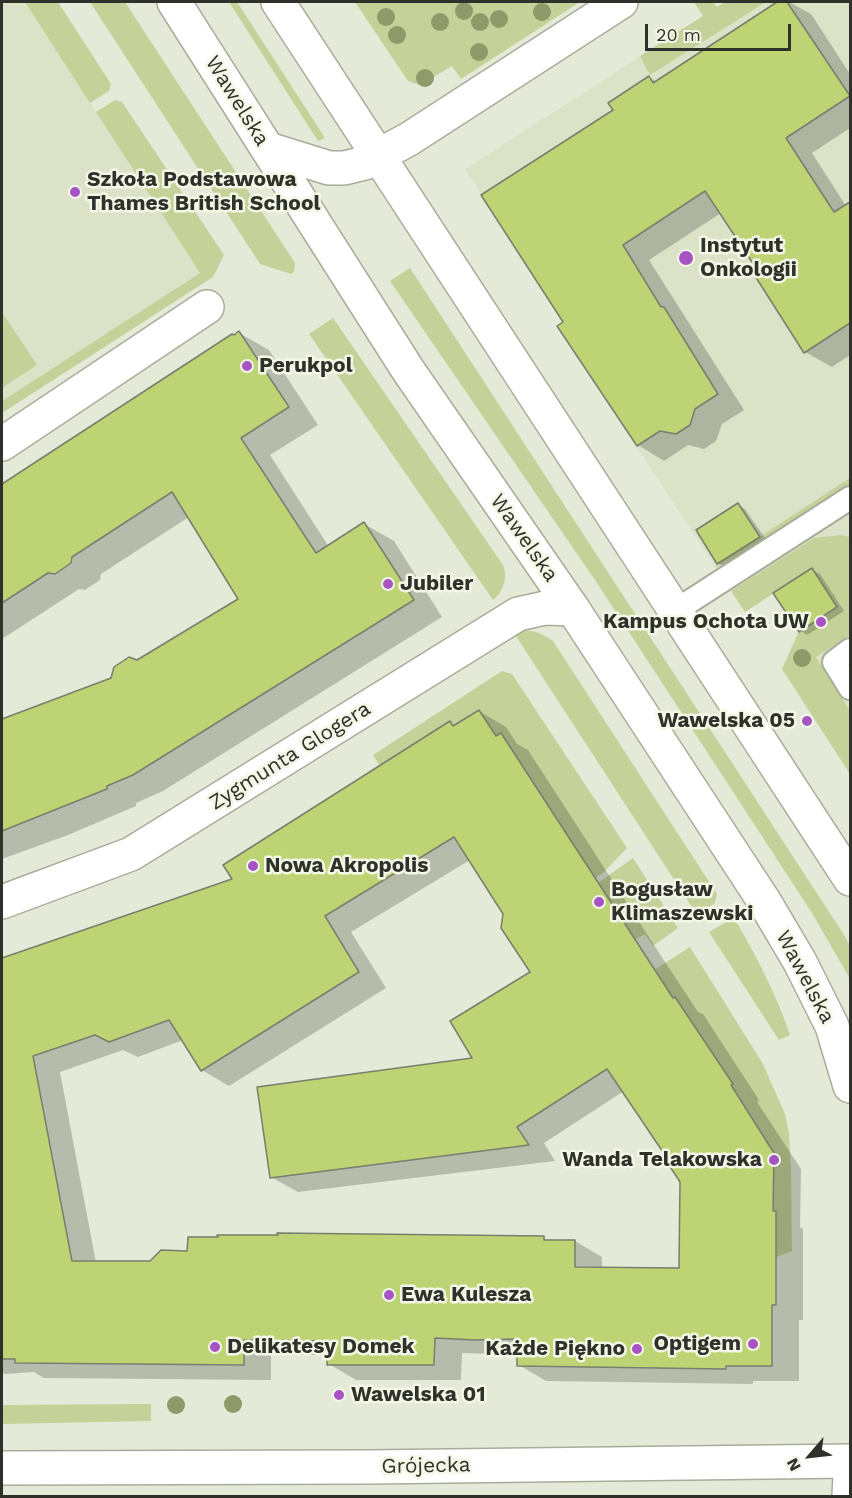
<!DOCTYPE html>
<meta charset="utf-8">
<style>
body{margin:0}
#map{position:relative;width:852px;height:1498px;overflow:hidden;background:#e5ead8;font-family:"Work Sans",sans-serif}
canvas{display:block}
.frame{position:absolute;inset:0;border:3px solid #2f312a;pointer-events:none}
.north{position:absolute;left:780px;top:1426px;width:60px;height:60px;-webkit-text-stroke:4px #f2f8e5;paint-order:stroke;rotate:242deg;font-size:16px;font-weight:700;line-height:24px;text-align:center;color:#2f312a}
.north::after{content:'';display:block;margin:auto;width:21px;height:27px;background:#2f312a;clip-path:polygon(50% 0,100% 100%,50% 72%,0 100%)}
.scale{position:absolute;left:645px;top:24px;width:146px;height:27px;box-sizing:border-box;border:3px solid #2f312a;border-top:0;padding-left:8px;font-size:18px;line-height:21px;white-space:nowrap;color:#2f312a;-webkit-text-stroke:4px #f2f8e5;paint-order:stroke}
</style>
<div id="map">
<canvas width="852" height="1498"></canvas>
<div class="frame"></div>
<div class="north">N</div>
<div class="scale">20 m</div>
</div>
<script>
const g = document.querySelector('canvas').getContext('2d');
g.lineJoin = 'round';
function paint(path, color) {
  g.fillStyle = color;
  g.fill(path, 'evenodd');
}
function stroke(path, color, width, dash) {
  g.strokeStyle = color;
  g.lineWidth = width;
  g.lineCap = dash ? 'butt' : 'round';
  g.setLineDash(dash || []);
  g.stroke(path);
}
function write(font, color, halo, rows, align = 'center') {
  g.font = font + ' "Work Sans",sans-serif';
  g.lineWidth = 5;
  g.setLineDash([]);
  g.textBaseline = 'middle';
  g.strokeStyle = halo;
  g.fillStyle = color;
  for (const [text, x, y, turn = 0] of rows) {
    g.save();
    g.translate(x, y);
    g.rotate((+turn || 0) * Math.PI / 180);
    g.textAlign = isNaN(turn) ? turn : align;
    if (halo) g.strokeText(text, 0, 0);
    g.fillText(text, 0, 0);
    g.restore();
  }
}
paint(new Path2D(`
 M2,2h23l175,271 -198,128z
 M725,2h125v772l-68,-105 16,-38 -25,-38 -28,19 -188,-286 6,-5 -98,-152z`), '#dbe2c8');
paint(new Path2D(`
 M25,2h33l53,82 -2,7 -19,12z
 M90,2h35l170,261 -1,9 -3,2 -31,-10z
 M229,2h8l88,136 -7,3z
 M355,2h225l-119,77 -9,-13 -32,19 -12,-4z
 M694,2h19l4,5 8,-5h41l-116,73 -10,-19 63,-40z
 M115,100l7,2 102,153 -11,22 -211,136v-12l198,-128 -104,-161z
 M410,268l436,670 4,8v33l-38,-66 -215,-330 -207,-302z
 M2,312l35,53 -35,23z
 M333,318l170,247c5,13 1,26 -10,35l-184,-266z
 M850,478v6l-117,75 -17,8 -1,-1z
 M841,535l9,2v98l-34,22 34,54v63l-68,-105 17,-37 38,-25 -25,-39 -67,44 -14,-21 83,-53z
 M524,630c12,1 19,4 29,11l164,253 -2,9 -18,12 -183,-282z
 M502,671l10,3 115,174 -24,25 -8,5 -94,-145 -5,3 -14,-21 -8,-3 -21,14 -3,-5 -70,45 -7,-11z
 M633,858l45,70 -25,18 -8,-12 -10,6 -37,-57z
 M728,921l9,2c21,36 40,73 53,112l-11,5 -70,-108z
 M690,947l73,117 22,50 4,19 2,35 1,83 -16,6v-45l-3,-1 1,-60h-3l-40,-66 1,-1 -57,-87 -2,1 -19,-28z
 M151,1404v17l-149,3v-19z`), '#c4d199');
paint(new Path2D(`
 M779,2h10l22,12 39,60v54l-38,25 34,53 4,-3v152l-18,12 -27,-15 -49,-86 -35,-53 -72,47 95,150 -22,14 -6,17 -12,8 -16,-4 -24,16 -26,-16 -73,-123 50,-211 35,-33 8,4z
 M239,333l30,17 49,75 -48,30 59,92 35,-23 30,17 48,76 -279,174 -27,12v3l-68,29 -66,24v-139l111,-41 24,-17 103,-63 -51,-82 -88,57 -1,6 -15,10 -6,-1 -77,50v-153z
 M738,505l7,4 22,32 -41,27 -8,-5z
 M812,570l8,4 24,37 -37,24 -7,-5z
 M479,711l27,16 11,17 11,6 139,215 31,47 5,2 56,86 -2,2 44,67 -1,58 3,2v91h-4v61h-46v3l-207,-3 -27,-16v-10l-57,-2 -1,27h-105l-27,-16v-9h-58v25l-227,-2 -10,-6 -29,2 -3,-2v-412l232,-80 216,-157 6,3zM470,860l35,53 27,59 -57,87 -204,118 27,15 257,-31 -11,-18 80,-52 49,74 8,16v89l-79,-1v-12l-27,-16h-26l-6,-3 -354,14 -38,11h-55l-36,-191 63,-22 15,7 45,-17 19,30 27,16 157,-98 -35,-56z`), '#0003');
const building = new Path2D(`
 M777,2h10l63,94 -64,42 48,74 16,-10v121l-46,30 -54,-85 4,-3 -49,-74 -82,54 38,62h3l54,87 -23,15 -5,16 -14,9 -16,-3 -23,15 -80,-120 6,-4 -82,-127 132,-85 -5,-7 41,-27 4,7z
 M239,331l50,76 -48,31 75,115 48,-31 50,78 -281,175 -26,11v3l-105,42v-112l109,-41 3,-11 15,-10 8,3 101,-61 -66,-107 -100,65 -1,6 -16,11 -7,-1 -46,30v-119l230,-150 2,1z
 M738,503l22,34 -43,27 -21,-34z
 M812,568l25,39 -38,25 -26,-39z
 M479,710l17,26 5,-3 139,214 33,51 2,-1 58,87 -2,1 43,68 -1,58h3v94h-4v61h-46v3l-209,-3v-27l-42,1 -40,-2 -1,27h-107v-24l-83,-1v25l-229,-2v-4h-13v-401l230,-79 -9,-14 227,-144 3,5zM454,837l49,77 -2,14 29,44 -80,49 22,37 -215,29 13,91 259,-33 -12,-18 90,-58 64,95 -2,1 11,17 -1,86 -104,-1v-27h-31v-4l-267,-3 1,2h-61l1,2h-30l-1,14 -26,-1 -11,11h-78l-39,-205 62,-21 14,7 60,-22 32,51 158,-99 -34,-56z`);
paint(building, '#bed373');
stroke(building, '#797e6d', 1.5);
const service = new Path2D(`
 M675,611l175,-113
 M850,650l-16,12 16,26`);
const minor = new Path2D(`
 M268,149l61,19h15l21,-5 44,-24 212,-137
 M2,444l205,-137
 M2,902l129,-48 387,-240 27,-6 28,1`);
const secondary = new Path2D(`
 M2,1468l366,-1 482,-6`);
const primary = new Path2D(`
 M174,2l234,368 165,239 191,292 36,61 32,64 18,60
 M278,2l572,877
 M849,1496l1,-21`);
stroke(service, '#a8ad9b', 26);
stroke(minor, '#a8ad9b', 36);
stroke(secondary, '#a8ad9b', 36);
stroke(primary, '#a8ad9b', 36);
stroke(service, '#fff', 22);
stroke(minor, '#fff', 33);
stroke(secondary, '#fff', 33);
stroke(primary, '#fff', 33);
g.fillStyle = '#90996a';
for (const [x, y] of [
 [464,11],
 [542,12],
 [386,17],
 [499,19],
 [440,22],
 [480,22],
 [397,35],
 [479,52],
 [425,78],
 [802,658],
 [233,1404],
 [176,1405]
]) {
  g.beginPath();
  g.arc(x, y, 9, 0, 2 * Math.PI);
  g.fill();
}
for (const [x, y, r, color] of [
 [75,192,6,"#a653c3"],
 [686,258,8,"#a653c3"],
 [247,366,6,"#a653c3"],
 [388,584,6,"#a653c3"],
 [821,622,6,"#a653c3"],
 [807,721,6,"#a653c3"],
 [253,866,6,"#a653c3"],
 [599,902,6,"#a653c3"],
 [774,1160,6,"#a653c3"],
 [389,1295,6,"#a653c3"],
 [753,1344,6,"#a653c3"],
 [215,1347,6,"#a653c3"],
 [637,1349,6,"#a653c3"],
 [339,1395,6,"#a653c3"]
]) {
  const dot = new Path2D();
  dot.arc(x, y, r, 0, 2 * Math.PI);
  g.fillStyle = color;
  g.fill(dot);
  stroke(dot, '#f2f8e5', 2);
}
write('21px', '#2f312a', '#f2f8e5', [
 ["Wawelska",237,101,58],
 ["Wawelska",524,538,55],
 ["Zygmunta Glogera",290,756,-32],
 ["Wawelska",805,977,62],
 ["Grójecka",426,1466,-1]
]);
write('bold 21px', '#2f312a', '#f2f8e5', [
 ["Szkoła Podstawowa",87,180],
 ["Thames British School",87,204],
 ["Instytut",700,246],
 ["Onkologii",700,270],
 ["Perukpol",259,366],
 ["Jubiler",400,584],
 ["Kampus Ochota UW",809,622,"right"],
 ["Wawelska 05",795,721,"right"],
 ["Nowa Akropolis",265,866],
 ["Bogusław",611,890],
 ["Klimaszewski",611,914],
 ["Wanda Telakowska",762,1160,"right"],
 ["Ewa Kulesza",401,1295],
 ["Optigem",741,1344,"right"],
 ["Delikatesy Domek",227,1347],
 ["Każde Piękno",625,1349,"right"],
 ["Wawelska 01",351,1395]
], 'left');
</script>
